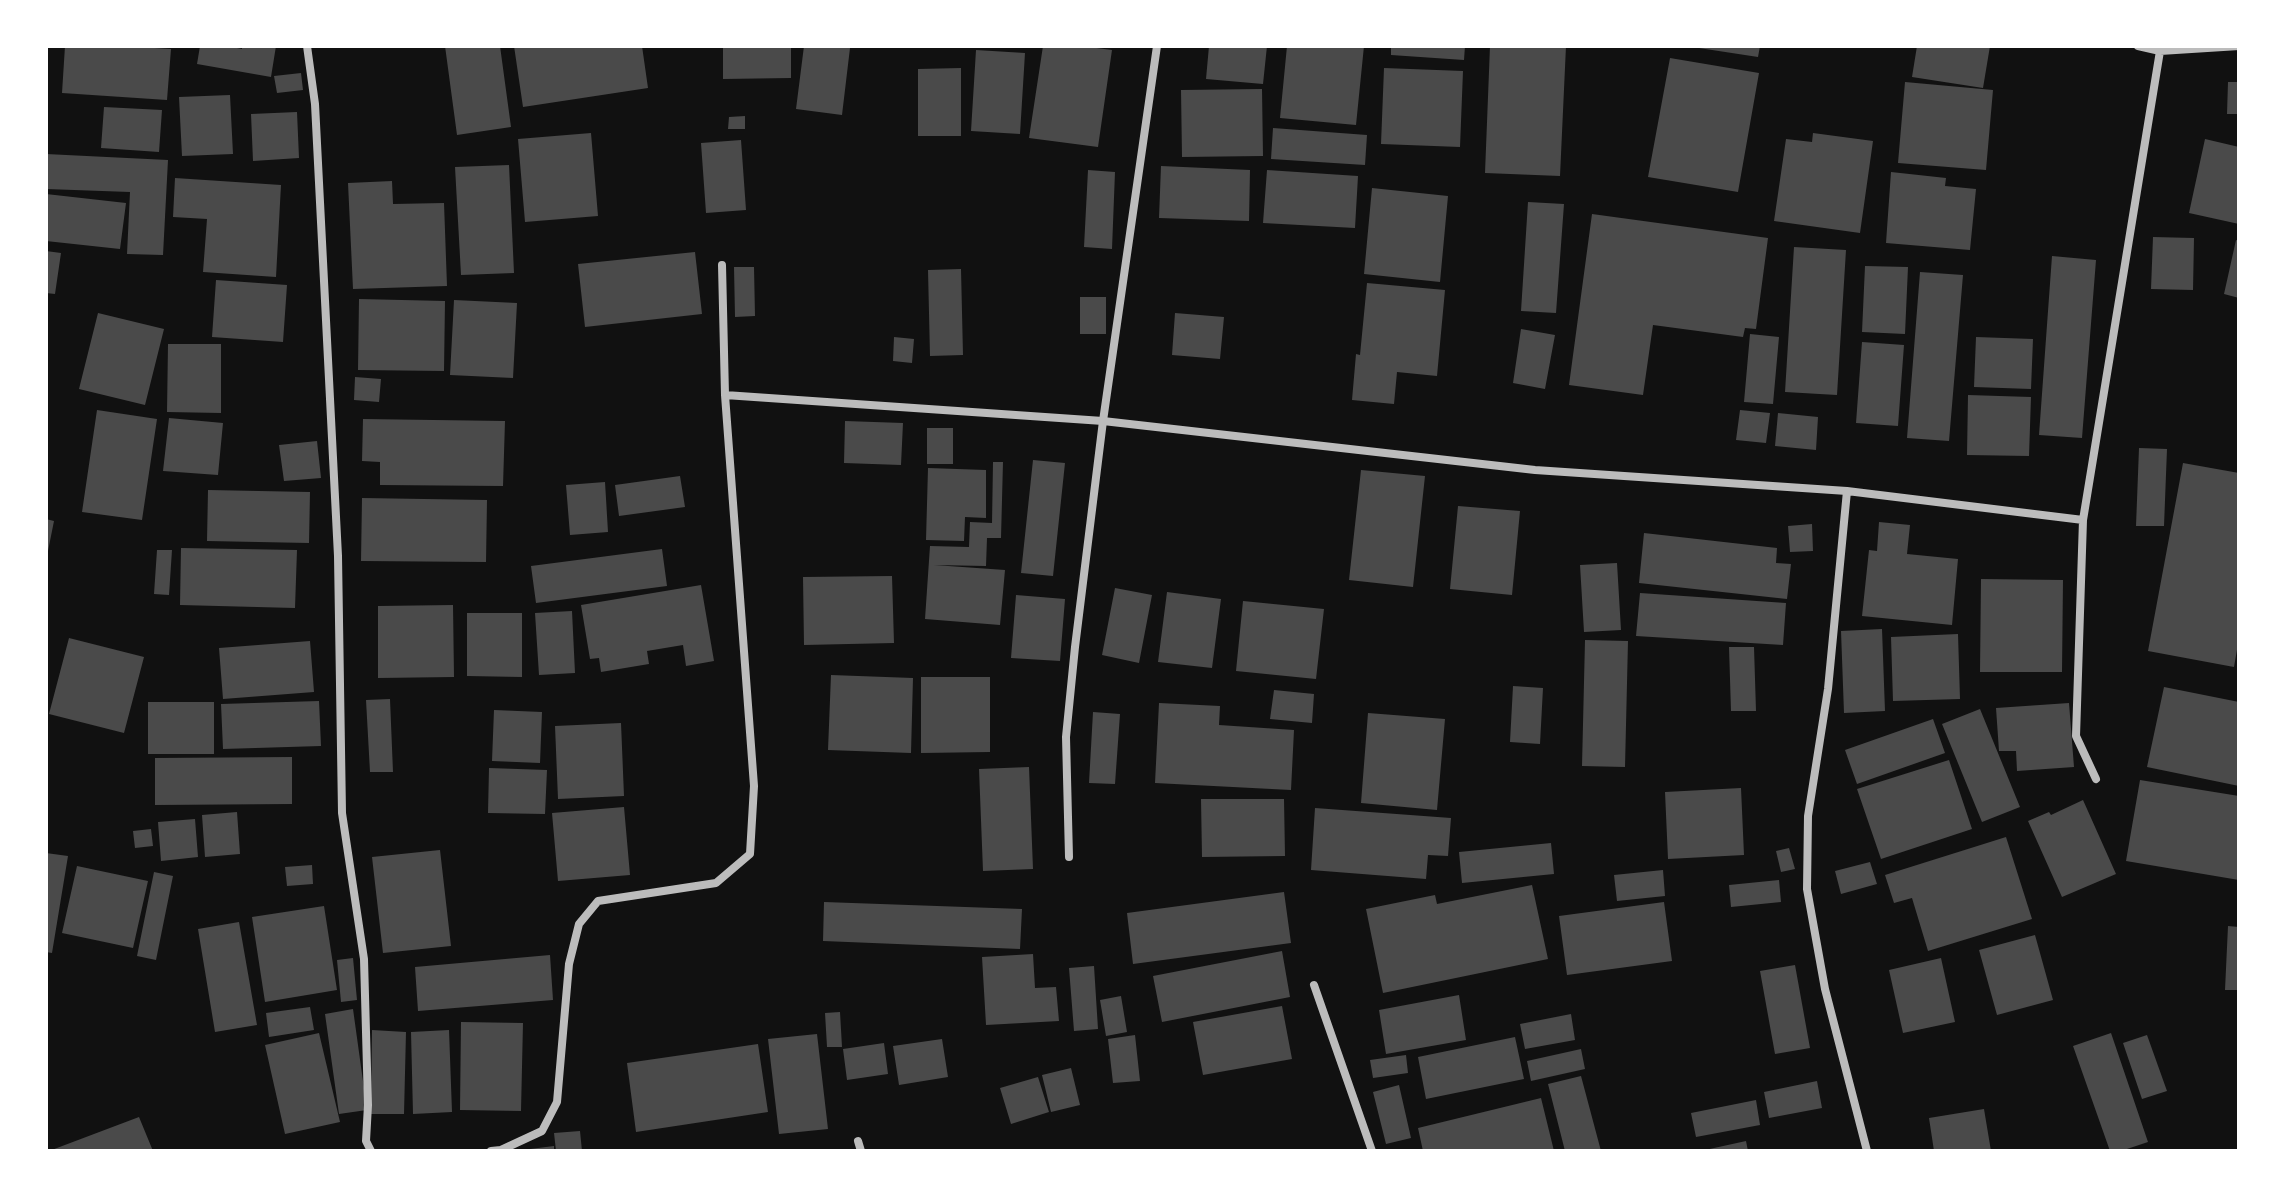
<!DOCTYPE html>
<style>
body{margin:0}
#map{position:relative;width:2285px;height:1197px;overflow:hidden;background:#111;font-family:"Public Sans",sans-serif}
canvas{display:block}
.frame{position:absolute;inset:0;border:48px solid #fff;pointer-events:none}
</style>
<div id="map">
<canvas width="2285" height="1197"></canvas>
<div class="frame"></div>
</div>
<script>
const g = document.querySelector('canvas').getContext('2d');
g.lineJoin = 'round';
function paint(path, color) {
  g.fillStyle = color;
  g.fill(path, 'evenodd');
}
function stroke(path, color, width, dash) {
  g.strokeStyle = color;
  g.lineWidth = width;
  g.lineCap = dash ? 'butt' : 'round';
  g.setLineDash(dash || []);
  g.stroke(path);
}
paint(new Path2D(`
 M65,46h56l50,3 -4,51 -105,-7z
 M200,46h27l15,3v-3h34l-5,31 -74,-13z
 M445,46h55l11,81 -54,8z
 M514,46h128l6,42 -125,19z
 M723,46h68v32l-68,1z
 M804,46l46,2 -8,67 -46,-6z
 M1043,46h38l31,4 -14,97 -69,-9z
 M1209,46h58l-4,38 -57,-5z
 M1287,46h77l-8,79 -76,-7z
 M1391,46h74l-1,14 -73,-5z
 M1490,46h76l-6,130 -75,-3z
 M1699,46h61l-2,11 -59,-9z
 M1917,46h73l-7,42 -71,-11z
 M976,50l49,3 -5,81 -49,-3z
 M1670,58l89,15 -21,119 -90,-15z
 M961,68v68h-43v-67z
 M1384,68l79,3 -3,76 -79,-3z
 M301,73l2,17 -26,3 -3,-17z
 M1905,82l88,8 -7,80 -88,-7z
 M2228,82h11v32h-12z
 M1262,89l1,67 -81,1 -1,-67z
 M230,95l3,59 -51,2 -3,-59z
 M104,107l58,3 -3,42 -58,-4z
 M297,112l2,46 -46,3 -2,-47z
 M745,116v13h-17l1,-12z
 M1273,128l94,7 -2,30 -94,-6z
 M591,133l7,83 -73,6 -7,-83z
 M1813,133l60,8 -13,92 -86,-12 12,-82 26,3z
 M2205,139l34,8v77l-50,-11z
 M741,140l5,70 -40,3 -5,-70z
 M46,154l122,6 -5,95 -36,-1 3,-62 -84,-3z
 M509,165l5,108 -53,2 -6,-108z
 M1161,166l89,4 -1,51 -90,-3z
 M1088,170l27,2 -3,77 -28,-2z
 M1267,170l91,6 -3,52 -92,-5z
 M1891,172l55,6 -1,8 31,3 -6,61 -84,-7z
 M175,178l106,7 -5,92 -73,-5 4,-53 -34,-2z
 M392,181l1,23 51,-1 3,83 -94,3 -5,-106z
 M1372,188l76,8 -8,86 -76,-8z
 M46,194l80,9 -6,46 -74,-8z
 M1528,202l36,2 -8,109 -35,-2z
 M1592,214l176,24 -12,91 -11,-1 -2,9 -90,-12 -10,70 -74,-10z
 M2153,237l41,1 -1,52 -42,-1z
 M2236,240l3,1v57l-15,-4z
 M1794,247l52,3 -9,145 -52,-3z
 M46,251l15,2 -6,41 -9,-1z
 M695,252l7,62 -117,13 -7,-63z
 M2052,256l44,4 -14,178 -43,-3z
 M1865,266l43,1 -3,67 -43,-2z
 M734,267h20l1,49 -20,1z
 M961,269l2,86 -33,1 -2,-86z
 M1920,272l43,3 -14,166 -42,-3z
 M216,280l71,5 -4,57 -71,-5z
 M1367,283l78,7 -8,86 -40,-4 -3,32 -42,-4 4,-46 4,1z
 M1080,297h26v37h-26z
 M359,299l86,2 -1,70 -86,-1z
 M454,300l63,3 -4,75 -63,-3z
 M98,313l66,16 -19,76 -66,-16z
 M1175,313l49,4 -4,42 -48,-4z
 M1521,329l34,6 -10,54 -32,-6z
 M1750,334l29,3 -6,67 -29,-2z
 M894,337l20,2 -2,24 -19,-2z
 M1976,337l57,2 -2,50 -57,-2z
 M1862,342l42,3 -6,81 -42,-3z
 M168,344h53v69l-54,-1z
 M355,377l26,2 -2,23 -25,-2z
 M1968,395l63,2 -2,59 -62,-1z
 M97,410l60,9 -15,101 -60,-8z
 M1740,410l30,3 -4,30 -30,-3z
 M1778,413l40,4 -2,33 -41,-4z
 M169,418l54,5 -5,52 -55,-4z
 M363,419l142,2 -2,65 -123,-1v-23l-18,-1z
 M845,421l58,2 -2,42 -57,-2z
 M927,428h26v36h-26z
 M317,441l4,37 -37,3 -5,-36z
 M2139,448l28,1 -3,77h-28z
 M1033,460l32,3 -12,113 -32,-3z
 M993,462h10l-2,76h-14l-1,28 -52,-1 71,5 -5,55 -75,-6 5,-73 39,1 1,-25 22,1z
 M2183,463l56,10v165l-5,29 -86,-16z
 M928,468l58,2v48l-21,-1 -1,24 -38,-1z
 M1361,470l64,6 -12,111 -64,-7z
 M680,476l5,31 -66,9 -4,-31z
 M605,482l3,50 -38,3 -4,-50z
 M208,490l102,2 -1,51 -102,-2z
 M362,498l125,2 -1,62 -125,-1z
 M1458,506l62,5 -8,84 -62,-6z
 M46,519l8,2 -7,35h-1z
 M1879,522l31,3 -3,29 51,5 -6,66 -90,-9 7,-66 8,1z
 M1812,524l1,27 -23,1 -2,-26z
 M1644,533l133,15 -1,15 15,1 -4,35 -148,-16z
 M181,548l116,2 -2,58 -115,-3z
 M662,549l5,37 -131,17 -5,-37z
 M157,550h15l-3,45 -15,-1z
 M1617,563l4,67 -37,2 -4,-67z
 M892,576l2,67 -90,2 -1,-68z
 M1981,579l82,1 -1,92h-82z
 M701,585l13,76 -28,5 -3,-21 -36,6 2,13 -48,8 -2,-14 -9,1 -9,-54z
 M1115,588l37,7 -13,68 -37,-8z
 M1167,592l54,7 -9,69 -54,-6z
 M1640,593l146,10 -3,42 -147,-9z
 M1016,595l49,4 -5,62 -49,-3z
 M1243,601l81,8 -8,70 -80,-8z
 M453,605l1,72 -76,1v-72z
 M572,611l3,62 -36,2 -4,-62z
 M467,613h55v64l-55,-1z
 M1882,629l3,82 -41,2 -3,-82z
 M1958,634l2,65 -67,2 -2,-64z
 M69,638l75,19 -20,76 -75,-19z
 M1585,640l43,1 -3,126 -43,-1z
 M310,641l4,51 -91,7 -4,-51z
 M1729,647h25l2,64h-25z
 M831,675l82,3 -2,75 -83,-3z
 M921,677h69v75l-69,1z
 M1513,686l30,2 -3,56 -30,-2z
 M2164,687l75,15v84l-92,-19z
 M1274,690l40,4 -2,29 -42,-4z
 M390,699l3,73h-23l-4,-72z
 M319,701l2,45 -98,3 -2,-45z
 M148,702h66v52h-66z
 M1159,703l61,3 -1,19 75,5 -3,60 -136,-7z
 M2069,703l5,64 -57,4 -1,-20h-17l-3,-43z
 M1980,709l40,98 -38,15 -40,-98z
 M494,710l48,2 -2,51 -48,-2z
 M1093,712l27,2 -5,70 -26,-1z
 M1368,713l77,6 -8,91 -76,-7z
 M1933,719l12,34 -88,31 -12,-34z
 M621,723l3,73 -66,3 -3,-73z
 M292,757v47l-137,1v-47z
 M1949,760l23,69 -91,30 -24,-70z
 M1029,767l4,102 -50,2 -4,-102z
 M489,768l58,2 -2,44 -57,-1z
 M2140,780l99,16v84l-113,-19z
 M1741,788l3,67 -76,4 -3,-67z
 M1201,799h83l1,57 -83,1z
 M2083,800l33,74 -54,23 -34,-76 21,-9 2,3z
 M624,807l6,68 -72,6 -6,-68z
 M1315,808l136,10 -3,38 -20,-1 -2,24 -115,-9z
 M237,812l3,42 -35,3 -3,-42z
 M195,819l3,38 -37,4 -3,-39z
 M151,829l2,17 -18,2 -2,-17z
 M2006,837l26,82 -104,32 -16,-53 -18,5 -9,-28z
 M1551,843l3,31 -92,9 -3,-31z
 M1789,848l6,21 -14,3 -5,-21z
 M440,850l11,96 -68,7 -11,-96z
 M46,853l22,3 -16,97 -6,-1z
 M1870,862l7,22 -36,10 -6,-23z
 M312,865l1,19 -26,2 -2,-19z
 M77,866l71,15 -15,67 -71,-15z
 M1663,870l2,26 -48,5 -3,-26z
 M154,872l19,4 -17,84 -19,-4z
 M1779,880l2,22 -50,5 -2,-22z
 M1532,885l16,74 -165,34 -17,-84 69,-14 2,9z
 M1284,892l7,51 -158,21 -6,-51z
 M824,902l198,7 -2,40 -197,-8z
 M1664,902l8,59 -105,14 -8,-59z
 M324,906l13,84 -72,12 -13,-85z
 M239,922l18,103 -42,7 -17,-103z
 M2228,926l11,1v63h-14z
 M2035,935l18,65 -56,15 -18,-65z
 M1282,951l8,46 -128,25 -9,-46z
 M1033,954l2,34 21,-1 3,34 -73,4 -4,-68z
 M550,955l3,45 -135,11 -3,-44z
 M353,958l4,42 -16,2 -4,-42z
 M1941,958l14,64 -52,11 -14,-63z
 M1795,965l15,83 -35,6 -15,-83z
 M1094,966l4,63 -24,2 -5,-63z
 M1459,995l7,45 -80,14 -7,-44z
 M1121,996l6,36 -21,4 -6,-36z
 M1282,1006l10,53 -89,16 -10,-53z
 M310,1007l4,23 -45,7 -3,-24z
 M353,1009l14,101 -28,4 -14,-100z
 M840,1012l2,35h-15l-2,-34z
 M1571,1014l4,26 -50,9 -5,-25z
 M461,1022l62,1 -2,88 -61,-1z
 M372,1030l34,2 -2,82h-33z
 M449,1030l3,82 -39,2 -2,-82z
 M319,1033l21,89 -55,12 -20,-89z
 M2111,1033l37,109 -27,9h-11l-37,-105z
 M817,1034l11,95 -49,5 -11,-95z
 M1135,1035l5,46 -27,2 -5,-44z
 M2147,1035l20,56 -25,8 -19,-56z
 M1515,1037l9,42 -98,20 -8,-42z
 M942,1039l6,38 -49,8 -6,-39z
 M884,1043l4,31 -41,6 -4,-31z
 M758,1044l10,68 -132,20 -9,-69z
 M1581,1049l4,20 -54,12 -4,-20z
 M1406,1055l2,18 -35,5 -3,-18z
 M1071,1068l9,37 -29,7 -9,-37z
 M1581,1076l20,75h-36l-17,-67z
 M1038,1077l11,35 -38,12 -11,-36z
 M1817,1081l5,27 -53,10 -5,-26z
 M1399,1085l12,53 -25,6 -13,-52z
 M1541,1098l13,53h-131l-5,-23z
 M1756,1100l4,25 -64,12 -5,-24z
 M1984,1109l7,42h-57l-5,-33z
 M139,1117l14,34h-104z
 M580,1131l2,20h-26l-2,-18z
 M1746,1141l2,10h-43v-1z
 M554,1146v5h-24v-2z`), '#4a4a4a');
stroke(new Path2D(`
 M307,46l8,58 23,452 4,257 22,146 4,146 -2,36 5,10
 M2138,46l22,5 79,-5
 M725,395l378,26 432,49 312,21 236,29
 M1847,491l-19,198 -20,127 -1,73 18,100 42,162
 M2096,779l-20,-43 7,-216 77,-469
 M1069,857l-3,-120 9,-90 28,-226 54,-375
 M1314,985l58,166
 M858,1141l3,10
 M491,1151l10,-1 41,-19 15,-29 12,-138 10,-40 19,-23 118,-18 34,-29 4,-68 -29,-391 -3,-130`), '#bcbcbc', 8);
</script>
